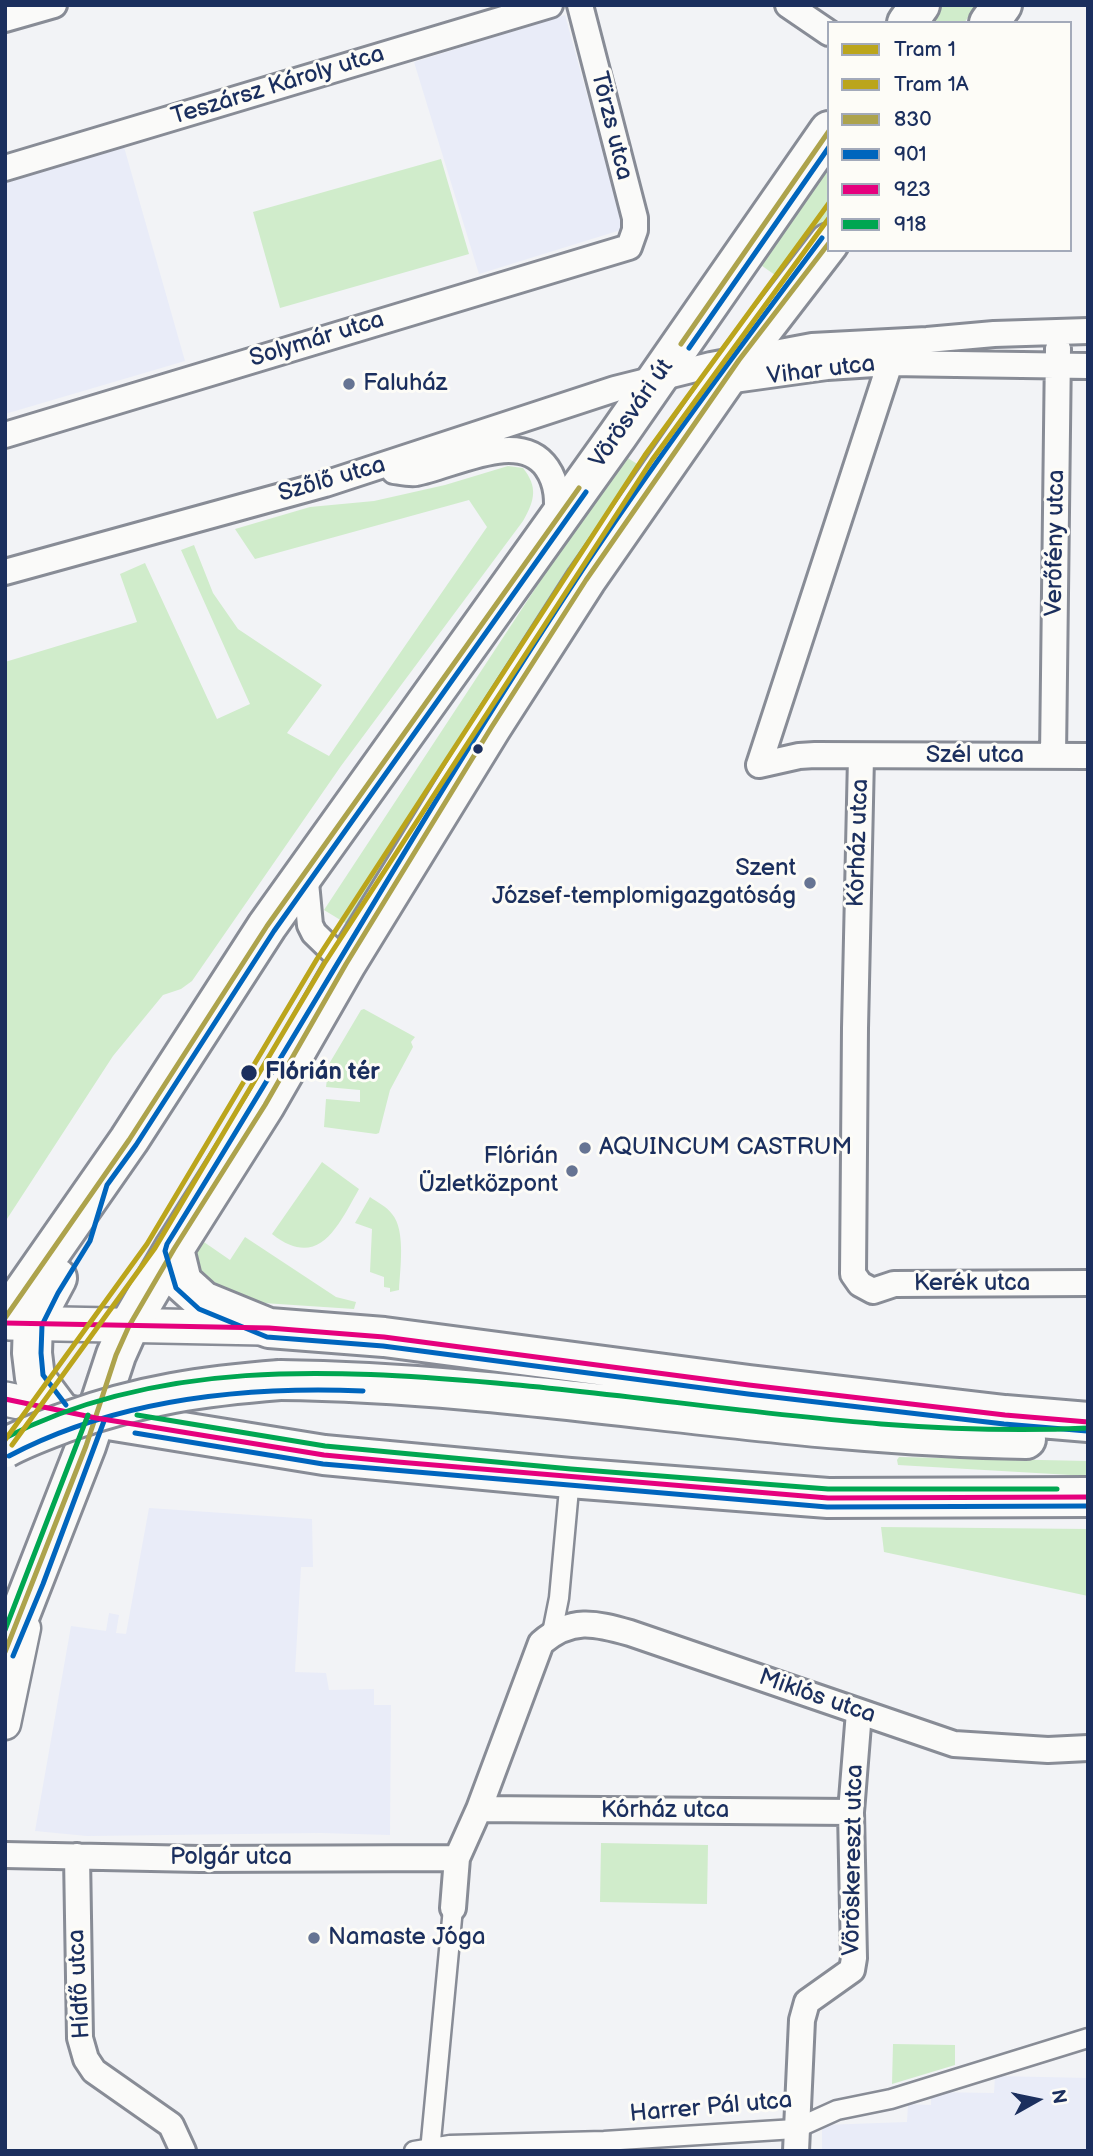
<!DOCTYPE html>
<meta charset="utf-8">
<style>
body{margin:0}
#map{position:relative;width:1093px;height:2156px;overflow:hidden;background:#f2f3f6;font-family:"Balsamiq Sans",sans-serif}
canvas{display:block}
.frame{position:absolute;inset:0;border:7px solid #1b2f5e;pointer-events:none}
.legend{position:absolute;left:827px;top:21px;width:245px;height:231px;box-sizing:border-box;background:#fdfcf7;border:2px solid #a3aaba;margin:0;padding:9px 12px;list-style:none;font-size:21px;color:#1b2f5e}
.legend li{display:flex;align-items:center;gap:14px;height:35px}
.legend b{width:35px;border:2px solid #a3aaba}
.north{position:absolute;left:1002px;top:2065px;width:70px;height:70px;-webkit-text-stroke:5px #fdfcf7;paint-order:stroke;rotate:81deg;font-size:19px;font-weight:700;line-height:28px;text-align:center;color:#1b2f5e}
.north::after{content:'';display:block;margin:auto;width:24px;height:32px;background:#1b2f5e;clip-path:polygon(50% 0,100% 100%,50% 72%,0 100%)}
</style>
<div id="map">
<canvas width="1093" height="2156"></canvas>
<div class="frame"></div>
<ul class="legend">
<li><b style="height:9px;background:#bba51c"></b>Tram 1</li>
<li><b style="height:9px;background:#bba51c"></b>Tram 1A</li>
<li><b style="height:9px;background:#ada34c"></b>830</li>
<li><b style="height:9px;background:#0065bd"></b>901</li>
<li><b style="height:9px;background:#e5007d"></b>923</li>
<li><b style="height:9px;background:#00a651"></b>918</li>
</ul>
<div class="north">N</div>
</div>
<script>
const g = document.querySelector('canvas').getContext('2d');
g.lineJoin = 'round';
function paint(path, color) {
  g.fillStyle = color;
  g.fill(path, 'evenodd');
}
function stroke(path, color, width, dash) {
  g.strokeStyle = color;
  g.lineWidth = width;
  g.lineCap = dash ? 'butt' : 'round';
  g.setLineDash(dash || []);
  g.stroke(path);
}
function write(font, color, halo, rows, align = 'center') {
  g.font = font + ' "Balsamiq Sans",sans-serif';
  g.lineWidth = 6;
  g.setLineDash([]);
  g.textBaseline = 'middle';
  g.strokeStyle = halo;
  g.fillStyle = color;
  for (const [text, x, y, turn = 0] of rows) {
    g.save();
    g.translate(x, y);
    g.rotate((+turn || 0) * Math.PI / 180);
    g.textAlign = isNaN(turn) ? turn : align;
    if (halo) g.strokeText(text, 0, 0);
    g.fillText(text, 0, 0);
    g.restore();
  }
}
paint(new Path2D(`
 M565,15l59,214 -145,45 -65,-212z
 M124,147l61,214 -180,53v-231z
 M149,1508l163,11 1,48h-12l-6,105 31,1 3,17 45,-1v16h17l-1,130 -69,-2 -234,3 -52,-5 36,-205 35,5 3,-18 10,2 -3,18 10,1z
 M995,2076l93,2v73h-266v-26l85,-3 1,-18 23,1v-13l63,1z`), '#e9ecf8');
paint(new Path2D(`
 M943,5h34l-13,18h-34z
 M441,159l28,95 -189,54 -27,-96z
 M829,164v52l-47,64 -24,-17z
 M623,455l19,12 -207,316 -88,141 -23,-14z
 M508,466l15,2c15,19 12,32 0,53l-182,245 -149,215 -11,8 -18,6 -50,61 -108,166v-560l132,-40 -17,-48 25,-11 72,156 33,-15 -69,-154 13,-5 19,48 25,36 84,56 -35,48 42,23 158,-229 -18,-27 -214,59 -20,-30 75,-22 64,-6 71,-16z
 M364,1009l51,28 -4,5 2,5 -23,43 -11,43 -3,1 -52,-7 2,-28 34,3v-12l-34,-3 3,-23 32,-54z
 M322,1162l37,27c-21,37 -40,82 -87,45z
 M370,1197c7,5 17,10 22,17 14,16 8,56 7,76l-9,2v-4l-6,-1v-10l-14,-5 2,-43 -17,-6z
 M245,1237l91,60 20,5 -2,7 -121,-8 -28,-8 -13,-37 9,-16 29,20z
 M899,1457l189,4v15l-190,-11 -1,-5z
 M881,1527l207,2v67l-204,-44z
 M601,1843l107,2 -1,59 -107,-2z
 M893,2044l62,1v20l-63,19z`), '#d0eccb');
const pedestrian = new Path2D(`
 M552,1633l7,-35 11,-120
 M414,2151l36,-6 154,-4 191,-12 42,-19 54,-11 197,-61
 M430,2151l23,-243`);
const minor = new Path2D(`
 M788,5l41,28
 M5,19l49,-14
 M5,168l545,-163
 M719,382l108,-15 63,-4 198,3
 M5,435l624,-188 6,-17v-12l-55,-213
 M394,471c7,1 15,3 22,2 37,-7 104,-45 131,-5 11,16 11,34 9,52
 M5,572l320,-88 290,-95 96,-24 101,-19 115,-6 67,-6 94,-3
 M1053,756l5,-407
 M861,757l-6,271 -2,246 7,10 13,7 21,-7 194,-1
 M759,765l131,-402
 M759,765l40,-9 16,-1 273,1
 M305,872l5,53 4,8 32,31
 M479,1809l372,3
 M5,1855l195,4 257,-1
 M77,1856l3,182 6,21 8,12 77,54 12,26
 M453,1908l4,-50 22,-49 62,-166c30,-26 54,-20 89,-10l324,111 94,6 40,-2
 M796,2151l6,-131 5,-18 45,-32 2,-12 -3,-146 8,-100`);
const tertiary = new Path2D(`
 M5,1724l20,-96`);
const secondary = new Path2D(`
 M9,1323l254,5
 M5,1399l68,14`);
const primary = new Path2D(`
 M907,23l13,-18
 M989,23l13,-18
 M174,1249l8,33 21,19 66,27 115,9 365,48 256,30 83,7
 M57,1278l-24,45 -1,30 3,25 24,32
 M5,1318l124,-178 138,-214 351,-491 211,-304
 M280,1380c250,3 496,56 746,59
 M96,1418l228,37 246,23 258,20 260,-1
 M5,1653l81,-207 30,-91 13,-29 45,-77 91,-144 81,-141 145,-236 95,-148 153,-220 90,-117`);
stroke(pedestrian, '#888c96', 23);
stroke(minor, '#888c96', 30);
stroke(tertiary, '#888c96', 35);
stroke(secondary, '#888c96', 38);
stroke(primary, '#888c96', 44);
stroke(pedestrian, '#fafaf9', 18);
stroke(minor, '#fafaf9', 24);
stroke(tertiary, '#fafaf9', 30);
stroke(secondary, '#fafaf9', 33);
stroke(primary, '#fafaf9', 38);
const primaryBridge = new Path2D(`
 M5,1448c20,-11 43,-19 64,-27 72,-26 135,-35 211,-41`);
stroke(primaryBridge, '#888c96', 44, []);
stroke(primaryBridge, '#fafaf9', 38);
stroke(new Path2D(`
 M681,344l148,-213
 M5,1318l124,-178 138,-214 312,-438
 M5,1652l81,-206 30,-91 13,-29 45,-77 91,-144 81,-141 145,-236 95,-148 153,-220 90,-117`), '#ada34c', 5);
stroke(new Path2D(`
 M822,238c-85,113 -169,225 -247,343 -143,217 -271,443 -408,663l-2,7 11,37 23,21 68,28 116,9 365,48 256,30 83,7
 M689,348l140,-201
 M66,1405l-23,-30 -2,-22 1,-28 16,-32 32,-52 17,-56 29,-40 138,-214 312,-439
 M135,1433l188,31 504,43 261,-1
 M9,1456c108,-57 233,-70 354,-65
 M13,1656l30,-72 61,-163`), '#0065bd', 5);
stroke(new Path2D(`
 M5,1323l264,5 115,9 365,48 256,30 83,7
 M5,1399l91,19 228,37 74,7 430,36 260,-1`), '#e5007d', 5);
stroke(new Path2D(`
 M137,1415l188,31 246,23 257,20h229
 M5,1438c153,-79 325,-69 491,-55 197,17 393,55 592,45
 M5,1630l83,-215`), '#00a651', 5);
stroke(new Path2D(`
 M5,1440l142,-196 170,-285 328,-504 184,-252`), '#bba51c', 5);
stroke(new Path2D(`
 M12,1445l143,-197 169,-284 328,-504 177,-242`), '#bba51c', 5);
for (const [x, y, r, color] of [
 [349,384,7,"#667493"],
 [478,749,6,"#1b2f5e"],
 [810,883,7,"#667493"],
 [249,1073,9,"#1b2f5e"],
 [585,1148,7,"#667493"],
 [572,1171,7,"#667493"],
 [314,1938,7,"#667493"]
]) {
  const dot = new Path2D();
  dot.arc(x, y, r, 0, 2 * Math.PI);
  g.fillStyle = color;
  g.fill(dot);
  stroke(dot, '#fdfcf7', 2.5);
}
write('24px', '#1b2f5e', '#fdfcf7', [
 ["Teszársz Károly utca",278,86,-17],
 ["Törzs utca",611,126,76],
 ["Solymár utca",317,340,-17],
 ["Vihar utca",821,371,-7],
 ["Vörösvári út",632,414,-55],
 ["Szőlő utca",332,480,-16],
 ["Verőfény utca",1056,543,-89],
 ["Szél utca",975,756],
 ["Kórház utca",859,843,-88],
 ["Kerék utca",972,1284],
 ["Miklós utca",817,1697,19],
 ["Kórház utca",665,1811],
 ["Polgár utca",231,1858],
 ["Vöröskereszt utca",854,1860,-89],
 ["Hídfő utca",80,1984,-93],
 ["Harrer Pál utca",711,2108,-5]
]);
write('24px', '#1b2f5e', '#fdfcf7', [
 ["Faluház",363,384],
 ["Szent",796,869,"right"],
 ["József-templomigazgatóság",796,897,"right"],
 ["AQUINCUM CASTRUM",599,1148],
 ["Flórián",558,1157,"right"],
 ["Üzletközpont",558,1185,"right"],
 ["Namaste Jóga",328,1938]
], 'left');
write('bold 24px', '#1b2f5e', '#fdfcf7', [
 ["Flórián tér",265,1073]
], 'left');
</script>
